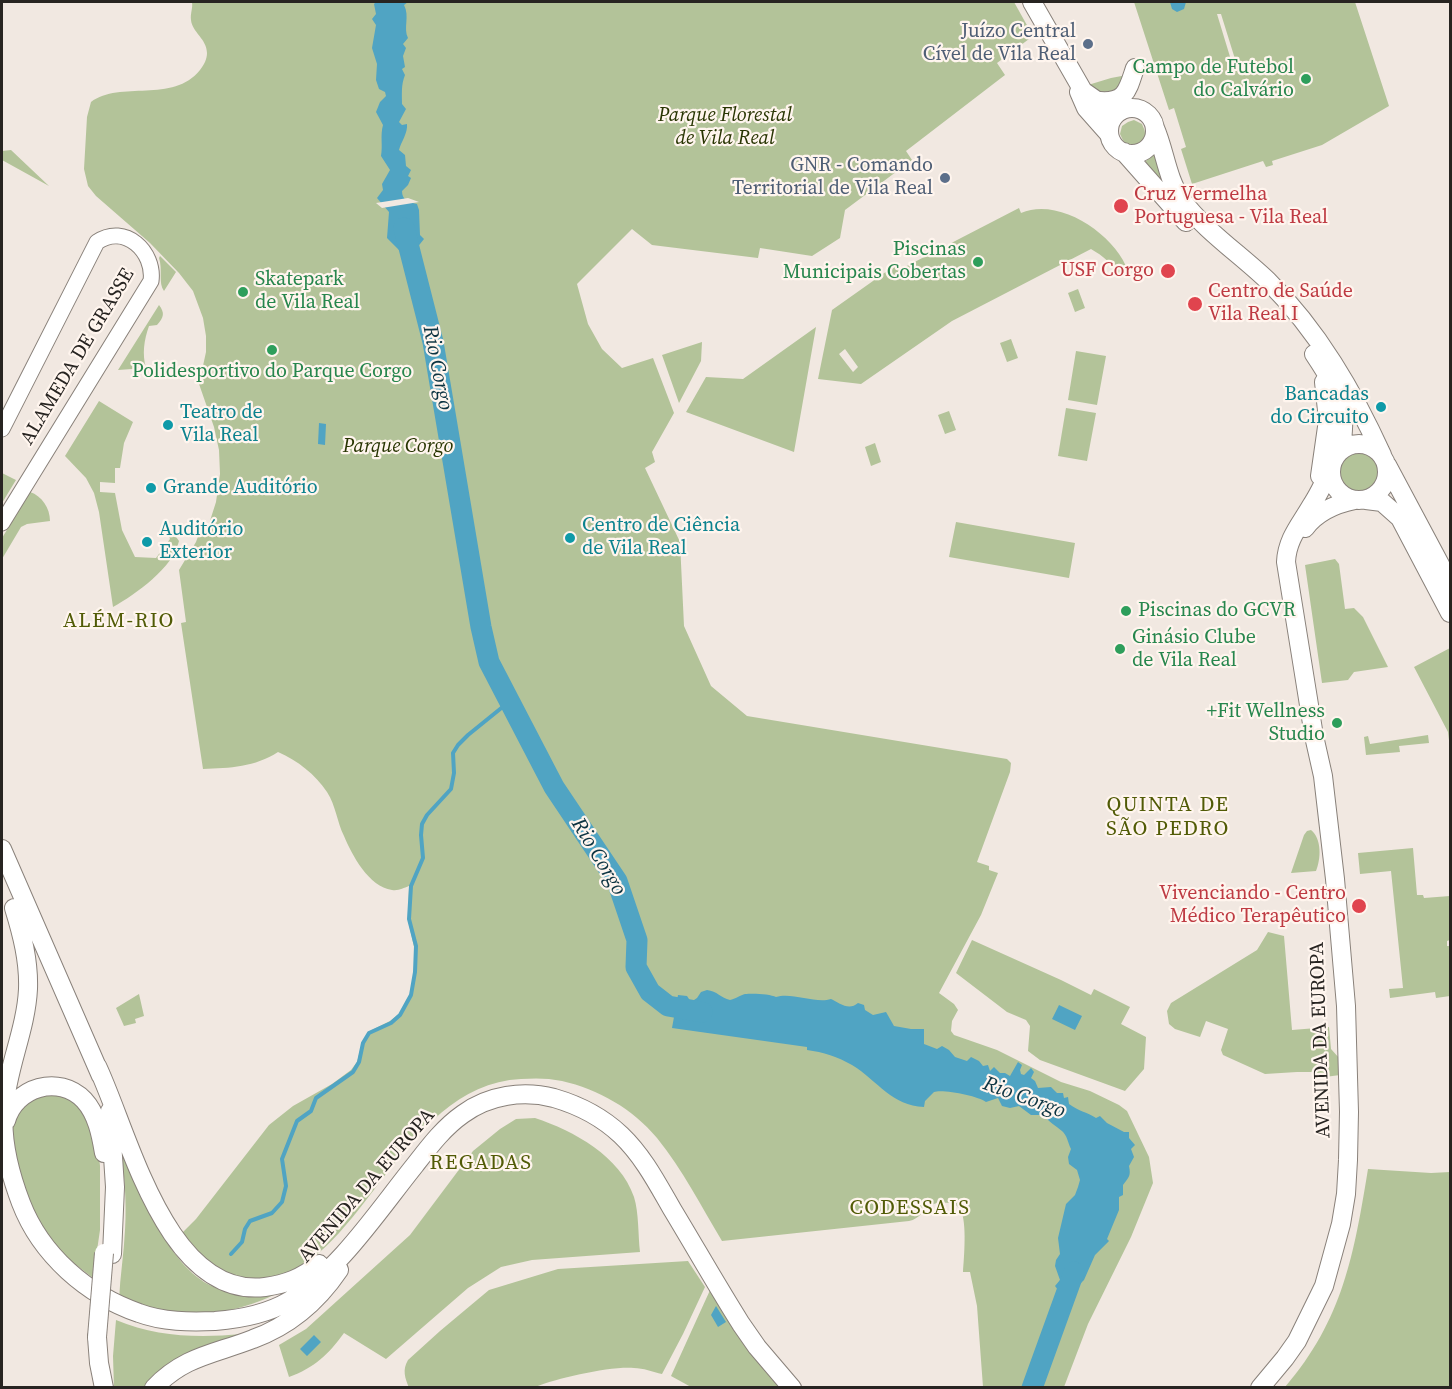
<!DOCTYPE html>
<meta charset="utf-8">
<style>
body{margin:0}
#map{position:relative;width:1452px;height:1389px;overflow:hidden;background:#f1e8e1;font-family:"Source Serif 4",serif}
canvas{display:block}
.frame{position:absolute;inset:0;border:3px solid #272421;pointer-events:none}
</style>
<div id="map">
<canvas width="1452" height="1389"></canvas>
<div class="frame"></div>
</div>
<script>
const g = document.querySelector('canvas').getContext('2d');
g.lineJoin = 'round';
function paint(path, color) {
  g.fillStyle = color;
  g.fill(path, 'evenodd');
}
function stroke(path, color, width, dash) {
  g.strokeStyle = color;
  g.lineWidth = width;
  g.lineCap = dash ? 'butt' : 'round';
  g.setLineDash(dash || []);
  g.stroke(path);
}
function write(font, color, halo, rows, align = 'center') {
  g.font = font + ' "Source Serif 4",serif';
  g.lineWidth = 4.5;
  g.setLineDash([]);
  g.textBaseline = 'middle';
  g.strokeStyle = halo;
  g.fillStyle = color;
  for (const [text, x, y, turn = 0] of rows) {
    g.save();
    g.translate(x, y);
    g.rotate((+turn || 0) * Math.PI / 180);
    g.textAlign = isNaN(turn) ? turn : align;
    if (halo) g.strokeText(text, 0, 0);
    g.fillText(text, 0, 0);
    g.restore();
  }
}
paint(new Path2D(`
 M192,2h822l19,34 -36,27 8,12 -99,76 6,9 -67,50 -5,28 -28,18 -52,-8 -2,10 -106,-13 -20,-16 -55,55 11,40 14,25 20,19 31,-10 21,55 -22,39 3,10 -10,6 35,74 4,84 27,60 36,30 260,43 4,4 -1,9 -33,90 12,4v4l9,3 -17,42 -42,78 15,11 4,6 -6,11 -1,10 3,4 43,15 64,32 29,9 29,14 8,6 22,46 4,26 -22,54 -43,87 -24,63h-81l-6,-81 -7,-34h-7c1,-14 4,-49 -2,-61 -2,-5 -7,-7 -11,-8 -6,-1 -13,-1 -19,2 -9,5 -11,14 -22,16l-187,20c-21,-35 -39,-71 -65,-103 -24,-29 -59,-49 -95,-57 -14,-3 -27,-3 -41,-2 -127,6 -162,206 -269,199 -14,-1 -32,-5 -43,-14 -10,-9 -18,-21 -27,-31l14,-14 73,-94 24,-19 39,-22 19,-14 6,-8 5,-19 6,-11 22,-11 9,-7 11,-20 4,-22v-25l-6,-27 1,-34c-6,2 -10,5 -17,4 -23,-3 -40,-35 -48,-54 -7,-14 -8,-30 -17,-44 -12,-18 -29,-31 -49,-40 -23,15 -48,16 -75,17l-22,-146 5,-1 -7,-52 17,-28 6,-17 6,2 8,-25 4,-28 -1,-24 -5,-23 -15,-43 7,-32v-16l-3,-18 -10,-27 -14,-18 -29,-30 -54,-47 -8,-10 -4,-17 3,-52 4,-15c29,-22 82,2 109,-32 4,-5 7,-11 7,-17 0,-14 -15,-21 -16,-33 -1,-6 2,-12 1,-18z
 M1134,2h221l34,104 -67,39 -50,16 1,4 -7,2 -3,-6 -71,23 -11,-35 5,-2 -12,-39 -5,2zM1217,14h4l14,45 -4,1z
 M1127,75v7l-21,16 -18,-13 23,-7z
 M1134,120l8,4c1,3 3,6 3,9 1,8 -9,14 -16,12 -5,-1 -7,-7 -9,-11l2,-8 6,-4z
 M11,150l38,36 -47,-26v-9z
 M1156,151l14,43 -28,-29z
 M1019,208l2,5c38,-17 95,22 107,58l-10,4c-6,-12 -15,-19 -27,-26l-139,72 -91,63 -43,-5 14,-69 65,-46 4,5zM845,349l13,18 -5,5 -14,-18z
 M160,256l16,16 -12,19c-6,-8 -1,-21 -5,-33z
 M1078,289l7,19 -10,4 -7,-19z
 M159,305c6,8 5,12 -2,20l-8,1c-5,14 -7,28 -3,42l-28,2z
 M816,327l-22,125 -108,-40 20,-35 37,2z
 M1011,339l7,19 -11,4 -7,-19z
 M702,342l-1,19 -22,42 -17,-48z
 M1076,351l30,5 -9,49 -29,-5z
 M99,401l34,21 -9,21 -4,25h-5v15l-15,-1v10l15,1 7,37 13,27 21,1 14,-19 -3,-8 7,3 5,7c-6,27 -43,53 -66,66l-14,-95 -5,-19 -8,-15 -21,-22z
 M1066,408l30,5 -9,48 -29,-5z
 M949,411l7,19 -11,4 -7,-19z
 M875,443l6,19 -10,4 -6,-19z
 M1360,451c44,8 6,64 -17,34 -12,-15 2,-31 17,-34z
 M2,473l14,7 -14,23z
 M30,492c12,4 20,16 20,29l-23,3 -6,3 -19,32v-21z
 M956,522l119,21 -6,35 -120,-21z
 M1335,559l4,5 6,45 9,-1 9,9 25,50 -34,5 -6,8 -26,3 -17,-118z
 M1450,648v101l-2,-17 -34,-65z
 M1428,735l1,8 -30,3 1,6 -34,3 -2,-18 4,-1 2,8z
 M1311,830c11,9 10,29 5,41l-25,2 13,-38 3,-4z
 M1413,848l4,47h6l1,3 26,-2v44l-3,1v5h3v50l-14,2 -1,-6 -45,6 -1,-9 14,-1 -12,-117 -31,3 -2,-21z
 M1268,932l16,4 8,94 37,-3 2,22 9,10v16l-15,2 -12,-5h-16l-32,2 -42,-19 -2,-5 7,-21 -22,-8 -6,16 -25,-8 -6,-5 -2,-13 4,-8 86,-53z
 M972,940l89,40 30,15 3,-6 36,18 -9,17 25,13 -2,32 -19,22 -85,-31 -12,-9 2,-25 -4,-6 -19,-8 -51,-39z
 M139,994l5,22 -9,3 1,4 -12,3 -8,-18z
 M51,1093l17,4 14,12 16,37 2,20v64l-7,48 -31,-24 -16,-17 -28,-56 -7,-55 5,-13 17,-15z
 M535,1118c39,13 85,38 99,79 5,16 4,38 6,55l-108,8 -31,7 -33,21 -82,71 -42,-26c-15,21 -30,35 -55,44l-10,-32 27,-16 104,-94 63,-84 27,-22 16,-10z
 M120,1141c20,45 45,125 94,146 21,9 42,8 64,6 -29,15 -72,25 -104,21 -19,-3 -37,-10 -55,-14 1,-24 5,-47 6,-70 2,-30 -1,-59 -5,-89z
 M1368,1169l63,4 19,-1v215h-165c58,-67 69,-133 83,-218z
 M688,1261l17,26 -22,47 -21,40c-9,-2 -19,-6 -28,-6 -24,-2 -76,10 -99,19l-126,1c-4,-10 -7,-18 -1,-28l32,-29 49,-41 69,-21z
 M711,1288l69,99h-89l-20,-11z
 M116,1320c40,17 82,18 126,14l-83,40 -14,13 -31,1 -1,-32z`), '#b3c399');
paint(new Path2D(`
 M376,2h32l-4,3c6,11 -1,23 4,33l-5,6 3,4 -3,8 2,11 -3,2 3,6c-4,10 -3,18 -3,29l4,5 -7,13 3,3 5,-1c1,9 -6,18 -8,26l6,5 1,11 5,4 -3,6 3,2 -3,7 -6,6c0,9 6,11 15,13l2,6 1,25 4,4 -12,15 -10,-1 -15,-15 2,-26 -12,-14 6,-8 -1,-6 8,-14 -9,-14c2,-11 -1,-20 2,-31l-7,-13 4,-10 6,-6 -1,-4 -6,-3 -3,-9 1,-16 -5,-16 4,-23 -4,-6 4,-5 -2,-10z
 M1170,2h16l-2,7 -7,3 -5,-3z
 M319,423l7,1 -1,21 -7,-1z
 M707,990c10,1 14,8 23,10 5,-1 11,-5 15,-6 8,-1 26,0 31,3 16,-5 40,7 55,2 8,4 18,12 27,4l6,2 1,5 8,5 13,-3 8,14 17,3h13v15l13,5 5,-3 7,4 6,7 12,4 4,-4 8,4 4,5 5,-1 2,6 4,-4 6,6h5l5,3 8,-14 4,3 -2,5 1,4 3,1 7,-7 3,4 -3,6 4,3 3,7 13,-1 6,6h6l1,5 4,-1 1,7c9,7 18,8 27,14l4,-2 7,7 17,9h5v6l6,7 -4,4 3,8 -5,9c2,10 0,11 -6,19v10l-4,2v13l-12,29 2,2 -14,14 -11,25 -18,18h-7l-1,-8 -3,-4 5,-6 -5,-14 1,-6 4,-6 -2,-16 8,-34 9,-9 3,-8 2,-7 -3,-10 -8,-6 -1,-7 3,-8c-3,-6 -4,-14 -9,-18 -7,-6 -13,-9 -19,-16h-12l-12,-9 -9,2 -8,-2 -4,-8 -12,4c-8,-6 -43,-13 -52,-10l-9,9 -1,6c-32,-1 -46,-26 -72,-42 -14,-8 -29,-13 -45,-15v-3l-135,-19 6,-33 9,1 4,6 6,-4 4,-6z
 M1059,1005l23,11 -7,14 -23,-11z
 M716,1306l10,16 -8,5 -7,-12z
 M314,1335l7,7 -14,14 -7,-7z`), '#50a4c3');
paint(new Path2D(`
 M408,198l11,4 -37,6 -6,-5z`), '#f1e8e1');
stroke(new Path2D(`
 M231,1254l11,-12 3,-13 5,-8 22,-8 10,-11 4,-16 -4,-27 15,-38 14,-10 5,-13 37,-26 6,-10 4,-19 6,-10 22,-10 9,-8 11,-20 4,-23 1,-26 -7,-27 2,-33 12,-28 -2,-23 1,-11 5,-9 24,-26 3,-16 -1,-20 5,-8 10,-10 42,-34`), '#50a4c3', 4);
stroke(new Path2D(`
 M404,228l29,114 48,285 8,35 65,125 63,94 20,59 -1,27 14,25 18,14 34,6
 M1032,1388l42,-116`), '#50a4c3', 21);
const minor = new Path2D(`
 M2,429l95,-187c28,-19 58,10 54,39l-149,242`);
const major = new Path2D(`
 M1032,2l51,89 20,14 18,6
 M1079,92l7,16 23,26
 M1100,101c26,2 28,-12 35,-33
 M1109 131a23 23 0 1 1 46 0a23 23 0 1 1-46 0Z
 M1155,128c10,23 12,51 27,72 22,30 59,55 86,81 50,50 85,110 114,174
 M1124,152l62,70
 M1314,354c12,18 27,41 29,63 1,11 -1,23 -2,33
 M1331 472a28 28 0 1 1 56 0a28 28 0 1 1-56 0Z
 M1387,465l63,118
 M1320,476l8,-56 -4,-38
 M1366,500l16,2 18,16 50,95
 M1305,528c12,-16 30,-24 50,-28
 M2,849l99,227
 M14,908c8,26 15,53 14,81 -2,41 -21,79 -24,120 -3,30 6,65 17,94 20,52 66,92 118,110 24,9 51,9 76,8 25,-2 52,-7 74,-20 50,-30 89,-90 126,-136 14,-18 28,-37 48,-51 26,-19 60,-24 91,-16 24,7 49,20 67,37 22,21 36,48 51,74 23,38 45,77 69,115l16,23 35,41
 M97,1066c32,67 69,233 168,221 21,-3 37,-9 54,-23
 M110,1111l5,76 -3,67
 M6,1121c9,-34 53,-47 78,-21 13,14 17,35 20,53
 M97,1337l2,26 5,25
 M154,1388c30,-32 61,-34 99,-49 36,-13 65,-38 86,-69
 M1260,1388l25,-30 12,-17 27,-55 17,-62 5,-30 2,-34 1,-48 -3,-106 -11,-127 -12,-103 -9,-40 -28,-174c1,-23 14,-37 25,-56 8,-12 14,-25 20,-38`);
stroke(minor, '#89817a', 17);
stroke(major, '#89817a', 20);
stroke(minor, '#fff', 15);
stroke(major, '#fff', 18);
const majorBridge = new Path2D(`
 M97,1337l7,-84`);
stroke(majorBridge, '#89817a', 20, []);
stroke(majorBridge, '#fff', 18);
for (const [x, y, r, color] of [
 [1088,44,6,"#5c6f8a"],
 [1306,79,6,"#2e9e5b"],
 [945,178,6,"#5c6f8a"],
 [1121,206,8,"#e0444e"],
 [978,262,6,"#2e9e5b"],
 [1168,271,8,"#e0444e"],
 [243,292,6,"#2e9e5b"],
 [1195,304,8,"#e0444e"],
 [272,350,6,"#2e9e5b"],
 [1381,407,6,"#0f9aa8"],
 [168,425,6,"#0f9aa8"],
 [151,488,6,"#0f9aa8"],
 [570,538,6,"#0f9aa8"],
 [147,542,6,"#0f9aa8"],
 [1126,611,6,"#2e9e5b"],
 [1120,649,6,"#2e9e5b"],
 [1337,723,6,"#2e9e5b"],
 [1359,906,8,"#e0444e"]
]) {
  const dot = new Path2D();
  dot.arc(x, y, r, 0, 2 * Math.PI);
  g.fillStyle = color;
  g.fill(dot);
  stroke(dot, '#fff5ee', 2);
}
write('20px', '#4e5e75', '#fff5ee', [
 ["Juízo Central",1076,32],
 ["Cível de Vila Real",1076,55],
 ["GNR - Comando",933,166],
 ["Territorial de Vila Real",933,189]
], 'right');
write('20px', '#27864d', '#fff5ee', [
 ["Campo de Futebol",1294,68],
 ["do Calvário",1294,91],
 ["Piscinas",966,250],
 ["Municipais Cobertas",966,273],
 ["Skatepark",255,280,"left"],
 ["de Vila Real",255,303,"left"],
 ["Polidesportivo do Parque Corgo",272,372,"center"],
 ["Piscinas do GCVR",1138,611,"left"],
 ["Ginásio Clube",1132,638,"left"],
 ["de Vila Real",1132,661,"left"],
 ["+Fit Wellness",1325,712],
 ["Studio",1325,735]
], 'right');
write('italic 20px', '#283502', '#fff5ee', [
 ["Parque Florestal",725,116],
 ["de Vila Real",725,139],
 ["Parque Corgo",398,447]
]);
write('20px', '#be3a42', '#fff5ee', [
 ["Cruz Vermelha",1134,195],
 ["Portuguesa - Vila Real",1134,218],
 ["USF Corgo",1154,271,"right"],
 ["Centro de Saúde",1208,292],
 ["Vila Real I",1208,315],
 ["Vivenciando - Centro",1346,894,"right"],
 ["Médico Terapêutico",1346,917,"right"]
], 'left');
write('20px', '#272421', '#fff5ee', [
 ["ALAMEDA DE GRASSE",78,357,-59],
 ["AVENIDA DA EUROPA",1321,1040,-92],
 ["AVENIDA DA EUROPA",367,1186,-49]
]);
write('20px', '#0d838f', '#fff5ee', [
 ["Bancadas",1369,395,"right"],
 ["do Circuito",1369,418,"right"],
 ["Teatro de",180,413],
 ["Vila Real",180,436],
 ["Grande Auditório",163,488],
 ["Centro de Ciência",582,526],
 ["de Vila Real",582,549],
 ["Auditório",159,530],
 ["Exterior",159,553]
], 'left');
write('italic 21px', '#0d3442', '#fff5ee', [
 ["Rio Corgo",437,368,79],
 ["Rio Corgo",598,857,59],
 ["Rio Corgo",1024,1098,20]
]);
g.letterSpacing = '1.5px';
write('21px', '#515b06', '#fff5ee', [
 ["ALÉM-RIO",119,622],
 ["QUINTA DE",1168,806],
 ["SÃO PEDRO",1168,830],
 ["REGADAS",481,1164],
 ["CODESSAIS",910,1209]
]);
g.letterSpacing = '0px';
</script>
